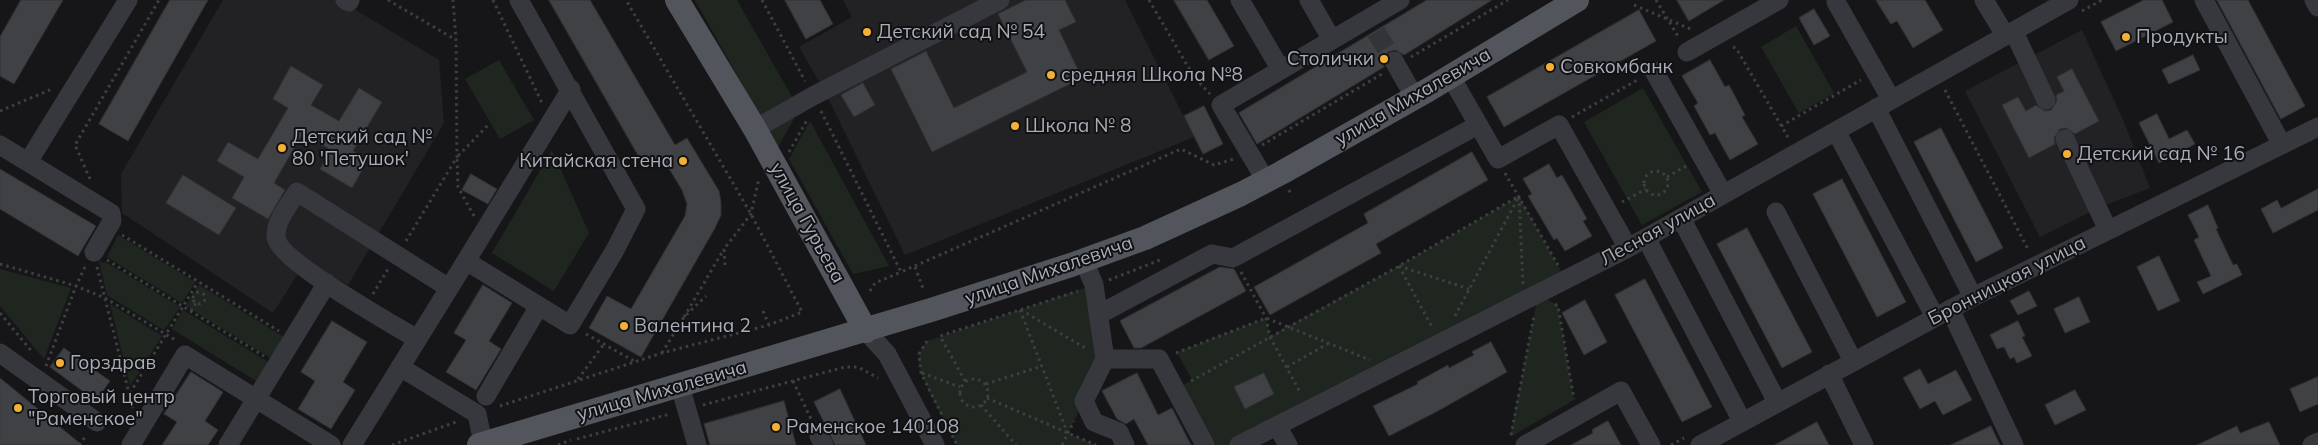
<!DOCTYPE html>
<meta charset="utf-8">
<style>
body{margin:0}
canvas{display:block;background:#161618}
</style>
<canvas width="2318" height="445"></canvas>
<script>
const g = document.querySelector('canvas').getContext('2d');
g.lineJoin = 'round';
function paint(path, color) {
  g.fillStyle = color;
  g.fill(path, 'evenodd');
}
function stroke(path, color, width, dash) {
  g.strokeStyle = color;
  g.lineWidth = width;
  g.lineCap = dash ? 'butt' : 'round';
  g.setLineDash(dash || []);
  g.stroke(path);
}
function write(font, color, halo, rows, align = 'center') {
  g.font = font + ' Mulish,sans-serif';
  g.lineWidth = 4;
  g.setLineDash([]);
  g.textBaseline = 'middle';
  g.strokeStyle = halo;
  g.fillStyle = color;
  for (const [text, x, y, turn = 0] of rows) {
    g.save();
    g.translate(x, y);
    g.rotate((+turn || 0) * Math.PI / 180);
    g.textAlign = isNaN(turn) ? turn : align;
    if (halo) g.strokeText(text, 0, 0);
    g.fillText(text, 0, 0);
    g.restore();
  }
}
paint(new Path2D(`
 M223,0h116l100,60 5,63 -96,162 -42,-24 -33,52 -151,-100 -1,-39z
 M843,0h282l69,137 -289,118 -81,-165 -25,-43 53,-30z
 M2082,30l41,90 27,68 -52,20 -58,29 -75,-146z`), '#222225');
paint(new Path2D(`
 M695,0h42l55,97 -32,19z
 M1796,26l38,67 -35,20 -38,-66z
 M499,60l35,60 -34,19 -35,-60z
 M1643,88l59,104 -60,33 -58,-103z
 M799,110l-21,37 -10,-20z
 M810,121l79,145 -36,8 -64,-115z
 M552,150l37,83 -35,58 -62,-38z
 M1519,196l47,84 -28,14 20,12 16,94 -64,37 28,-142 -299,150h-34l-30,-55 17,-10 -15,-28 89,-34 4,18 129,-70zM1263,373l11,21 -29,15 -11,-22z
 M118,235l77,47 -13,21 -75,-46z
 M99,261l10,3 71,43 -16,23 -57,-35z
 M0,269l71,19 -27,71 -44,-53z
 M199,285l90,55 -14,21 -89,-55z
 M1094,285l11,74 -37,74 28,12h-139c-8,-17 -38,-67 -38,-83 -1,-8 3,-15 8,-21z
 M110,304l52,32 -32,50z
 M183,310l90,55 -12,19 -89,-55z`), '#1e261f');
const building = new Path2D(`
 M21,0h42l-49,84 -14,-8v-39z
 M170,0h38l-80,141 -29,-17z
 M549,0h41l85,145 12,-7 32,53 2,11v13l-6,13 -74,129 -52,-29 18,-32 24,13 54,-93 2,-12 -5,-14 -20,-33 -17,10z
 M785,0h35l13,24 -27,15z
 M1026,0h39l11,22 -17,8 23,48 -150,74 -41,-83 35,-18 28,57 73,-36 -29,-58z
 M1174,0h33l27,46 -25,14z
 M1427,0h65l-88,55 -9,-5 -7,2 -5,8 1,7 -127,77 -18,-31z
 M1677,0h47l-35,21z
 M1876,0h49l18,30 -30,18 -16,-27 -6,3z
 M2144,0h18l11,22 -57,29 -15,-29z
 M2217,0h31l57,106 -24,13z
 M1814,9l16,27 -16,9 -15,-27z
 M1639,10l17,31 -152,86 -17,-30z
 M2193,55l7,15 -31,14 -7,-14z
 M1710,60l15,27 4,-2 16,30 -3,2 16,27 -28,16 -15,-27 -5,2 -16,-29 4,-3 -16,-27z
 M291,66l32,19 -12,20 28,16 20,-33 23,14 -29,49 15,9 -16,28 -32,-19 11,-19 -28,-17 -29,50 11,7 -17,29 -36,-21 12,-21 -27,-16 11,-19 30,17 30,-51 -15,-9z
 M2072,69l27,52 -24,13 -9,-6 -6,1 -6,9 1,6 -26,14 -27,-53 16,-8 8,14 10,-6 9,6 6,-1 6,-9 -1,-6 8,-4 -7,-14z
 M863,83l12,22 -21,12 -13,-22z
 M1204,106l19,38 -20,10 -19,-38z
 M2157,114l12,25 18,-9 8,14 -36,19 -20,-40z
 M1941,128l62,120 -27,14 -62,-120z
 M1472,152l16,28 -112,64 5,9 -111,62 -16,-28 114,-64 -4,-9z
 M1549,164l8,14 5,-3 25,44 -4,2 9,15 -27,15 -8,-13 -3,2 -26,-44 4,-2 -9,-15z
 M0,169l96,57 -18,30 -78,-47z
 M471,174l26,15 -9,15 -26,-14z
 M183,175l53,33 -17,27 -53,-32z
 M1842,179l64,123 -29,15 -64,-123z
 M2318,189v21l-45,23 -12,-24 16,-9 4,8z
 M2208,205l10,23 -2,1 17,36 4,-1 5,11 -39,19 -6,-12 14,-6 -17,-36 5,-3 -11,-22z
 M1747,228l65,124 -30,16 -65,-124z
 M2159,256l21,45 -22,10 -21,-44z
 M1220,267l14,2 12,22 -105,57h-7l-14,-27z
 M1645,279l67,128 -30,15 -67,-127z
 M483,285l29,18 -23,38 12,8 -25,41 -30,-18 20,-32 -12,-7z
 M2029,291l8,15 -19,9 -8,-14z
 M2079,297l11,25 -25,11 -11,-24z
 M1585,300l22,42 -23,13 -22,-42z
 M332,321l35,21 -24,40 12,8 -24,39 -33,-20 17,-28 -14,-9z
 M2018,321l7,15 -3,1 10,19 -15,7 -3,-6 -4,2 -6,-12 -7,2 -7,-14z
 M1491,342l16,30 -71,40 -47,24 -16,-30 45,-22 -1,-2 31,-17 1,3 25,-13 -2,-3z
 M64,348l46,33 -14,20 -46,-34z
 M1920,369l8,15 28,-14 16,30 -29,15 -8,-14 -15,8 -17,-31z
 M191,372l32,20 -18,29 13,9 -10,15h-46l15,-23 -13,-8z
 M1137,373l21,42 14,-7 19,37h-43l-14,-26 -8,5 -9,-5 -15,-28z
 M1264,373l10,21 -29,15 -11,-22z
 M2318,377v27l-18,8 -10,-23z
 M0,378l82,67h-82z
 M840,389l26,56h-31l-21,-43z
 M2075,390l11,20 -31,15 -10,-20z
 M784,401l12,44h-86l-6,-21z
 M1608,421l13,24h-50l22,-12 -1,-3z
 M1817,422l12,23h-54z
 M2269,422l11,23h-83l40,-19 3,7z
 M1991,426l9,19h-49z`);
paint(building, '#404145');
stroke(building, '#303034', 1);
stroke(new Path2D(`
 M1376,32l18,29`), '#333438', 19, [19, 9]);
stroke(new Path2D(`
 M388,0l68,40
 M493,0l49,103
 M762,0l43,81
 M1149,0l45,77 16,17
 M1656,0l23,38
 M1634,5l59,25
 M2082,11l20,-11
 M1733,47l3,1 53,91
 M1411,57l97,-57
 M1945,90l84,161
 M0,111l52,-22
 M821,111l80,161 280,-123 33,16 20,-6
 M1572,117l67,-38
 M1781,126l80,-46
 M1262,145l120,-71
 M789,152l18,-32
 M1644 183a12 12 0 1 1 24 0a12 12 0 1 1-24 0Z
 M1505,173l53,92
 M1667,177l21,-12
 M90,179l-15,-34 84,-145
 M1289,190l3,6
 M1519,197l4,87
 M1622,202l24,-13
 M474,216l-16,-29 -1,-30 33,-34
 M122,235l157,96
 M406,241l51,-84 -1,-117 -3,-40
 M107,260l157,96
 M0,264l76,22 29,12 72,43
 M725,265l-1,-16 27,-35 8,-36
 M1399,266l34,63
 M1399,266l70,23
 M97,267l36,142
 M915,267l9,24
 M1241,272l25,46 4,19 31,57
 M1109,280l51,-20
 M870,291l5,-8 26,-11
 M193 298a6 6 0 1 1 12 0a6 6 0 1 1-12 0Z
 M373,294l15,-25
 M1555,304l3,2 16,93
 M1020,310l48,124
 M1021,310l66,39
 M191,311l5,-8
 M763,311l6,14
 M0,313l33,40
 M1455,316l63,-118
 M684,317l40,-68
 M586,334l48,27
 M927,341l-8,13 2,19 36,72
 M662,353l22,-36 22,-21
 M1176,353l90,-35 104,42
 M46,366l30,-80 10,-21
 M1287,367l42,-24
 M922,373l38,14
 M960 393a14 14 0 1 1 28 0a14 14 0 1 1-28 0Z
 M578,379l26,-35
 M793,381l19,40
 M965,381l-25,-45 138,-45
 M1191,381l208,-115 120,-70
 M986,384l56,-18
 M130,393l68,-111
 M987,398l109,47
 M703,405l142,-38h13l20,11
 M981,405l35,40
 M500,406l162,-53 107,-28 33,-13 -51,-98 -125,-214
 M1511,435l23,-119
 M577,439l93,-25
 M79,445l7,-9
 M392,445l64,-23
 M558,445l13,-5
 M1062,445l12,-24
 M1671,445l13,-7`), '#3d3f44', 3, [2.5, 4]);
stroke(new Path2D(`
 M345,0l4,2 1,-2
 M1240,0l41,70
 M1309,0l23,40
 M1984,0l21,35
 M2204,0l78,145
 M2314,0l4,7
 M1836,2l55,97
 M2014,32l32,68
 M1687,52l92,-52
 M1394,61l21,37
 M1654,71l69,123
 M1451,77l47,82 61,-34 69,123
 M1876,108l97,189
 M755,129l58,-33 187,-96
 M1836,131l99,186
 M2065,139l43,91
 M0,145l111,68 1,8 -18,31
 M28,162l100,-162
 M1266,181l-45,-76 179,-105
 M1776,212l77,149
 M1681,218l96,184
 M1646,238l96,183
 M466,261l105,-172
 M1084,261l10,24 11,74 -21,42 10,21 25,10 6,13
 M1950,309l64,136
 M1098,315l114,-61 21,4 245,-133
 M866,331l21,23 48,91
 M417,339c-23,-14 -139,-79 -141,-102 -1,-16 13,-32 21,-45l152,96
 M0,353l97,69
 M1105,359h54l46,86
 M400,367l77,47 6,29
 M1829,374l35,71
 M680,386l17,59
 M486,396l53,-90
 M1277,426l11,19
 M819,436l5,9
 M131,445l54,-90 146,90
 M228,445l99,-162
 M352,445l114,-184 104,64 45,-75 21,-41 -117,-209
 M1239,445l389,-197 441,-248
 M1525,445l96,-54 30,54
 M1700,445l273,-148 345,-170
 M2312,445l6,-3`), '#37383d', 19);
stroke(new Path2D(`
 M677,0l78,129 111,202
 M479,445l452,-135 140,-45 74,-27 96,-44 40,-21 147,-83 149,-90`), '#53555c', 24);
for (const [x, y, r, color] of [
 [867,32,5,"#f2b134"],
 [2126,37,5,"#f2b134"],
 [1384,59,5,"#f2b134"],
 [1550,67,5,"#f2b134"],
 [1051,75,5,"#f2b134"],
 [1015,126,5,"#f2b134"],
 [282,148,5,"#f2b134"],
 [2067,154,5,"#f2b134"],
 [683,161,5,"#f2b134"],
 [624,326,5,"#f2b134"],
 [60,363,5,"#f2b134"],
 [18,408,5,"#f2b134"],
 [776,427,5,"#f2b134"]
]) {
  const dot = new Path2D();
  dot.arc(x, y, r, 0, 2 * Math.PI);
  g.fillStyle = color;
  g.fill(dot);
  stroke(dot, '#111113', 2);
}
write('19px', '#a8adb8', '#111113', [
 ["Детский сад № 54",877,32],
 ["Продукты",2136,37],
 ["Столички",1374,59,"right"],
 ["Совкомбанк",1560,67],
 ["средняя Школа №8",1061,75],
 ["Школа № 8",1025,126],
 ["Детский сад №",292,137],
 ["80 'Петушок'",292,159],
 ["Детский сад № 16",2077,154],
 ["Китайская стена",673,161,"right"],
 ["Валентина 2",634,326],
 ["Горздрав",70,363],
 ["Торговый центр",28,397],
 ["\"Раменское\"",28,419],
 ["Раменское 140108",786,427]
], 'left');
write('19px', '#a8adb8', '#111113', [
 ["улица Михалевича",1413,97,-30],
 ["улица Гурьева",807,223,61],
 ["Лесная улица",1658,230,-29],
 ["улица Михалевича",1049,271,-19],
 ["Бронницкая улица",2007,281,-27],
 ["улица Михалевича",662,391,-16]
]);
</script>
